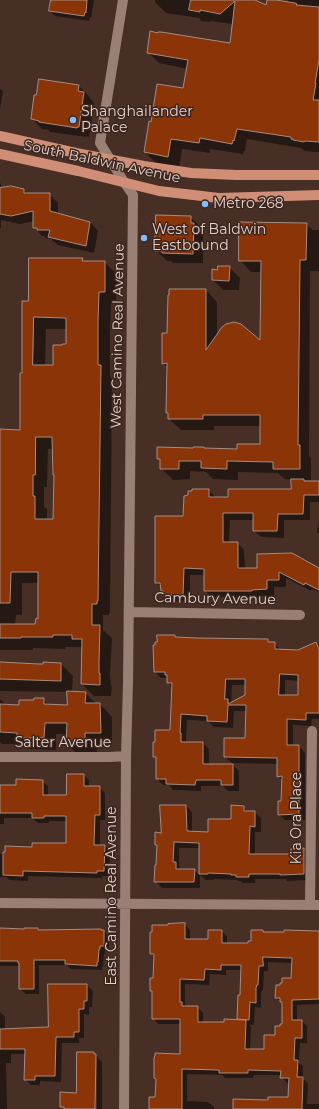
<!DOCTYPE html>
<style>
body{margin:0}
canvas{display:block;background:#472f26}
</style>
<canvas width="319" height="1109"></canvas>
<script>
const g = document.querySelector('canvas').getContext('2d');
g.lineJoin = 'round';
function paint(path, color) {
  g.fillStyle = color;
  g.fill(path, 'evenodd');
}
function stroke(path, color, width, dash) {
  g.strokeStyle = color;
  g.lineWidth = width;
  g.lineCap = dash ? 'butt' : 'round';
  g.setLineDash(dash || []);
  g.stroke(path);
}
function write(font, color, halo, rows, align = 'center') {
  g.font = font + ' Montserrat,sans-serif';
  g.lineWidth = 3;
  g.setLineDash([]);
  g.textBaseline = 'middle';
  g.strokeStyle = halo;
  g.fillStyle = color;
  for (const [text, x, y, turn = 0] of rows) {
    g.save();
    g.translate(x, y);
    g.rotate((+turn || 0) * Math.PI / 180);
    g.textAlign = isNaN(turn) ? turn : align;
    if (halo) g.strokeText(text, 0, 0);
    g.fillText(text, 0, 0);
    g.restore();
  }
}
paint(new Path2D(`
 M52,0h42l-3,18 -1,-1 -1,4 -34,-5 -5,-5z
 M155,0h96l15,6 22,-3v-3h31v152h-4l-10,-1 -4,-3 -54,-9 -2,12h-1l-1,3 -33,-5v4l-28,-4 -3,19 -23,-5 -11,-11 7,-29 32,-34 3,-20 -28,-6 -11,-11 82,-8 3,-21 -1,1 -21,-3 -1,1 -9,-1 -2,-3 -33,-5 -11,-11z
 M40,80l39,6 10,10v1l5,6 -5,34 -2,-1v1l-37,-5 -1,-2 -7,-1 -10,-10 5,-23z
 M0,89l3,2 -3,18z
 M0,183l1,1v5l23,1 4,4h21l9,9v11l32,8 8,9 -4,22 -36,-8 -7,-6 -5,-1 -2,-2h-2l-8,-9v-6l-14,3 -19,-4v8h-1z
 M190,217l11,10v4l2,3v29h-30l-2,-2h-4l-11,-11z
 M306,224l7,6h6v41h-9l-1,185 2,2v22h-8l2,2h14v20h-9v18h-26v18l-23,-1 -7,-6v-11h-24l-1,23h9l6,7 1,19h74v23l-7,-3 -1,2 -25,-13v9h-12v9h-16v1h-47l-6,-7v-15h-15v26h-20l-6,-6 -2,-7 -6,-5 28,-66 25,-27 6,7v1h14l63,-8v-10l-7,-1 -7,-6 -40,-1v8l-25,-1 -7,-7 -16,-1v8l-17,1 -12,-12v-7l-3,-3 47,-9 33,1 23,-4v-20h-47v4h-33l-12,-11v-4l-2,-2 1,-45 -5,-5 5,-29 38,-44 11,12v34l44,6 1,-70h-11l-11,-12z
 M82,259l3,3h19l13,12 -1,29h-5l-1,31v42l2,3 -2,234h-1v2h-6v15l9,8 -2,37 1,10 1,1 -1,10h-17l-12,-12 1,-36 -2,-1h-16v2l-32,-1v2h-33v-220l21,1 2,-57 6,-72zM46,329h21v16l-13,21h-9zM48,449h5l1,26 1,1 -1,44h-7v-11l-3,-2v-20h3zM22,583h17v37l-3,5h-21l1,-10h6z
 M229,267l11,11 -1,12h-16l-10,-10 5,-9z
 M319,520v14l-2,-2z
 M175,636l2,3 91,1 2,3h4l6,6v1l18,1 18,-8 3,3v73h-7l-1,7 -18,-1v21h6l6,7v67h-20l-6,-6 3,-12 1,-21 -5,-5v-12l-46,-1 -7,-6 21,-18 1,-28h-13l-1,17 -19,-1 -6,-6 -21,-1 -1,19v4h17l6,6v16h24l6,6v20h-11l-5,-5h-22v5l-28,-1 -4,-5h-6l-6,-6v-20l-3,-2 17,-26 2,-43 -5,-5v-5h-7l-6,-6zM285,680l14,1v15h-14zM232,685h14v10l-15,9z
 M0,663l39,2 22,-1 12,12 -1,16 13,1 12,11h3l12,13v27h-15v12h-18l-12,-12v-10h-11v16l-26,-1 -6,-5h-22l-2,-2v-43l6,6 14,1 15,-5 8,-2 7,7h18v-14l-68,-1z
 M84,775l5,5v7h10l6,6v27h-5v26h5l5,5 -1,25h-7v2l-74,-2v5l-19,-1 -3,-3h-6v-23l33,-6 34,-4v-23h-18v2h-11l-6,-5h-28v6h-4v-38h17l25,-5 6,5v10h19z
 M186,806l6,6v20l17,1 23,-13 11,-13 5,5h7l6,6v14h-6v23h37l12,-5 6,6v24l-23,1 -1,-2h-31v4h-12l-2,-2h-3l-1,-1 -23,-1v1h-8l-6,-5v13h-38l-6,-7 2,-35 -2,-2 6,-10zM179,848h21v27l-6,-5h-13l-2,-4z
 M185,924l5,6v10h19l12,-9 6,5v8h22l13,-13 3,2 54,-1v72l-22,1v16h5l5,5v17h-7l-1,20 4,3v12l5,6 -1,20h12v5h-85l35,-8 20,-3 1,-15h-3l-5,-6v-2h-28l-1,3h-28l-3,-3 -35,-1v27l21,1 6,5v2h-64l6,-11 1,-18 -2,-2 26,-23v-31h-23l-5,-6v-25l-2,-2 3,-12 1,-21 -4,-4zM268,962l24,1v16l-11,7 -5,12 7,5v22l-18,25h-15l1,-23 -2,-2h5l1,-18 6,1v-14l1,-4h1l1,-19h4zM226,970h16l-1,26 -3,23 2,2 -15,2h-22v-10l-5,-6h-12l-1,-1v-22l24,1 1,-11 16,1z
 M0,929h38l1,2h64l6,6v14h-4v3h-1l-1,13h-1v3l-31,-1 -4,-4h-28v29h-13l-6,-5v-23h-20z
 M87,985l6,6 -1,16h-3v8l-5,-1v24h-5v5h-17l-1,39 -21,-1v4h-9l-6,-6v-25h-14v9h-5l1,46h-7v-97l5,5v12l44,-1z
 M93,1053l9,9v47h-5v-51h-2v51h-31l-3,-3 16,-12z`), '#0007');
const building = new Path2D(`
 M51,0h36l-1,13 -1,-1 -1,4 -35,-5z
 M191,0h64l11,5 1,-5h9l19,3 2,1 -1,1 23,2v53l-4,23h1l-3,17h6v42l-14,-1 -1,1 -11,-2v-1h-2v-2l-54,-8 -3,12 -1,-1 -1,4 -32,-6 -1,5 -28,-4 -3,18 -24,-5 5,-31 2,1 6,-38 26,4 5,-28 -41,-7 3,-22 8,2v-1h3l69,11 5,-42 -15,13 -20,-4v2l-11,-2z
 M39,79l40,6 -1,6 6,1 -5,35h-2v1l-38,-6v-1l-8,-2 3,-24h2z
 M11,186l13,3v4h26v18l40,11 -4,24 -38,-9 2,-7h-13v-2h-4v-17l-22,5 -11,-2v-26z
 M156,215l35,1v7h3l-1,31 -31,-1v-2h-7z
 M239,222l68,1 -1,37h-6l-2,185h2v24h-27v-7l-46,-1v8l-26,-1v-7h-22v8h-19v-10h-3v-12l36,1v-1h11v1l33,1v-5h23v-29h-57v4h-35v-6h-2l1,-50 -5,1v-31h5l1,-38h1v-6h37v61l16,-23 4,-3 8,-2 7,2 19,16 1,-79h-22z
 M29,258h54l-1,3h23v31h-6l-1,30v43h3l-3,236h-1v3h-5v21h8l-1,38v10h1v12l-19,-1 1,-45h-10v-4h-19v2h-32v1h-21v-14h35l1,-6 2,1v-47h-27l-1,31h-10v-174l20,1v-57h2v-72h6zM34,317l32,1v26h-4v1h-9v20h-20zM36,437h16l1,38h1l-1,44h-18v-23h-2v-21h2z
 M218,266h12l-1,15 -17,-1v-11l5,1z
 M291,479h13v2h15v14h-15l-1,19h-25l-1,17h-24v-18h-30v29h15v26h19v-14l35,-1 27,15v22l-14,-7 -1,2 -25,-13v8h-12v9l-15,1v1h-48v-22l-20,-1 -1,27h-20v-4h-2l-1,-8h-5v-67h28l1,-20 4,-1v-4h4v-2h17v8h19v-8h63z
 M157,635h18v2l22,1 71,1v3h7v7l23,1 18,-8 3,7v64h-13v7l-19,-1v26h12v69l-21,1v-14h3l1,-25 -5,1v-19l-53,-1v-19h21l1,-33h-18l-1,17 -20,-1v-5l-26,-2 -1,19h1v9h22v22h30v21h-12v-5h-25l-1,5 -29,-1v-5h-10v-22h-3v-15h2v-12h15l2,-47h-5v-8h-2v-3h-11l-1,-27h2v-3h2zM280,674l18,1v20h-19zM226,679h19v16l-17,9v-5h-3z
 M0,662l39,2h4v-2l18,1v18l-61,-2z
 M67,691l19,1 -1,11h15l1,30h-16v12h-19l1,-22h-22l-1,15h-27v-5l-17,-1v-28l19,1v-5h15v-2h10v6l23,1z
 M67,774h17v12h16v29h-5l-1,30h11l-1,26h-7v2l-74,-2v5l-20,-1v-23h2v-6l27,1v-4h34v-27h-22v2h-12v-5h-32v-28h16v-6l27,1v15h23z
 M160,805h26l1,26 21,1v-13h23v-14l13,1v5h11v16l-5,-1 -1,28h42v-5l13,-1v26l-24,1v-1h-31v3h-13v-2h-5v-1l-23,-1v1h-9v-31l-25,-1 -1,20h3v7h19l-1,13h-40l1,-17h1l1,-20h-2v-13l6,1z
 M185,923v16h23v-9h14v13h26v-2h3v-11h12v2h21v-2l35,1v68l-27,1v20h10v18h-7l-1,22h4l-1,17h6l-1,32h-69v-10l35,1v-3h20l1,-19h-9l1,-7 -33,-1v3h-29v-3l-37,-1v40h-33v-12h6l1,-18 -2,-1v-21l1,-1v-3l25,1v-35h-28v-28h-2v-13h3l1,-24h-4v-22h2v-7h16v-1zM263,957l29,1 -1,20h-9v5h-2v2h-4l-1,13h5v4h2v22h-2v2h-5v9h-11v14h-19l1,-29 -22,-1v3h-26v-16h-16v-4h-2v-23l24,1 1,-11 16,1v-5h20l-1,30h-2l-1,24 12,1 1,-18 6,1v-15l1,-3h1l1,-19h4z
 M0,928l24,1v-1h14v2l63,-1v1h3v16h-4v3h-1l-1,13h-1v4l-32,-2v-4h-31v29h-15v-26h-1v-2h-18z
 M48,984h39v17h-3v8h-5v23h-5v5h-18l-1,39h-20v4h-11l1,-31h-25v-20l48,-2z
 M77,1052h17v2h2l-1,55h-31v-2h-4v-15l16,1z`);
paint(building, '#8a3407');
stroke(building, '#a78b80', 1);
stroke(new Path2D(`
 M123,0l-23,143 24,39 9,13 -5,488 -2,73 -2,353
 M129,612l171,3
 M0,757h110l16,-1
 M0,903l319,2
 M310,905l2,-174`), '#9a7f75', 10);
stroke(new Path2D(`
 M0,136l76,17 68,13 47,7 45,2h83
 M0,154l78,17 81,20 60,7 100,-3`), '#cf8e75', 10);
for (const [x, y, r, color] of [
 [73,120,4,"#84bcfb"],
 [205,204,4,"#84bcfb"],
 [144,238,4,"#84bcfb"]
]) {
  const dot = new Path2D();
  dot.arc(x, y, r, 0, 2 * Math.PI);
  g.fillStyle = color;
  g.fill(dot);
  stroke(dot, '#3c251d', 1.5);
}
write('14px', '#e2d3cd', '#3c251d', [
 ["Shanghailander",81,112],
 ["Palace",81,128],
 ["Metro 268",213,204],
 ["West of Baldwin",152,230],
 ["Eastbound",152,246]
], 'left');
write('14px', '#e2d3cd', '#3c251d', [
 ["South Baldwin Avenue",102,162,12],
 ["West Camino Real Avenue",118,336,-89],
 ["Cambury Avenue",215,599,1],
 ["Salter Avenue",63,743],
 ["Kia Ora Place",297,818,-90],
 ["East Camino Real Avenue",112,896,-90]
]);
</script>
